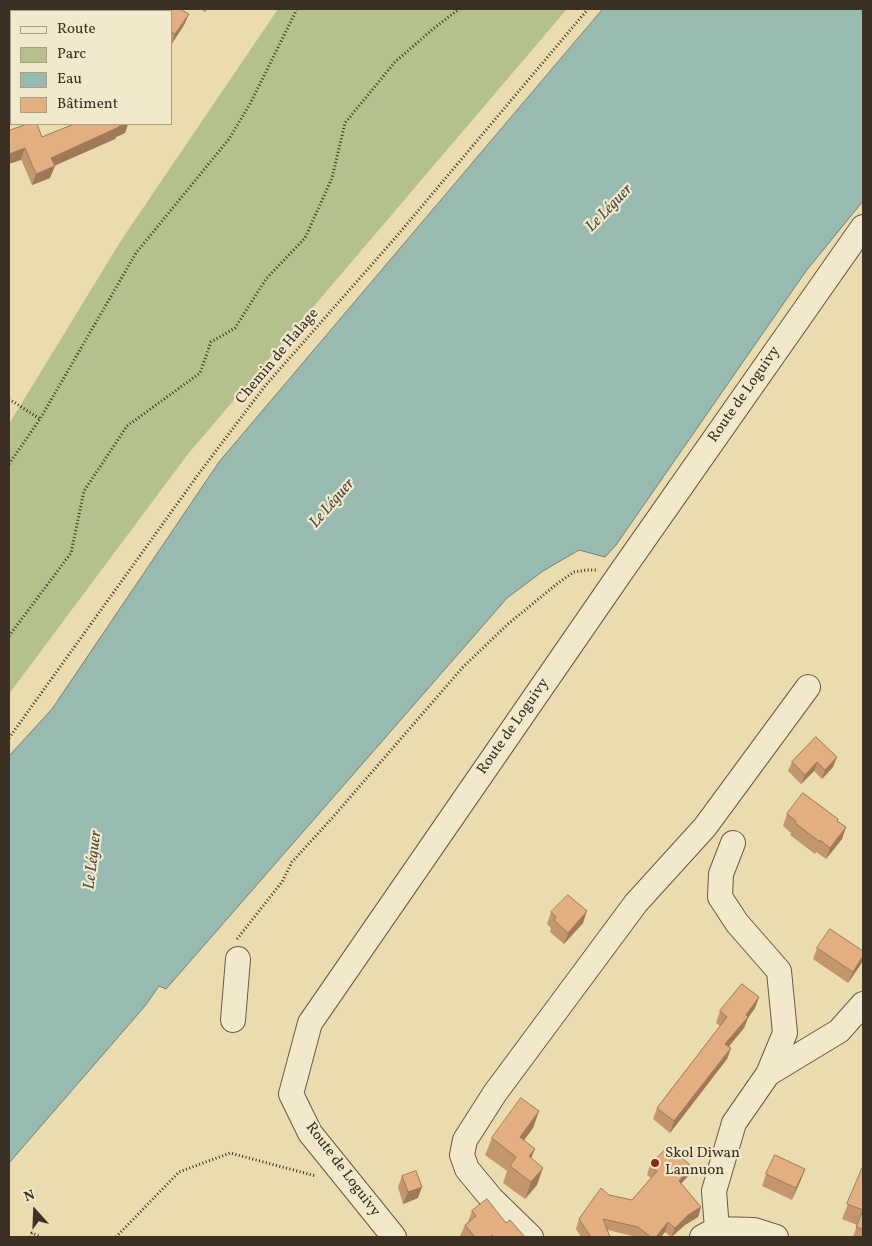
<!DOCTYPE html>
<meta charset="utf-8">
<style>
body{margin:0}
#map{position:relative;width:872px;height:1246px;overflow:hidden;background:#ebdcaf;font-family:Vollkorn,serif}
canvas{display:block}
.frame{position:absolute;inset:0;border:10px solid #3c2f23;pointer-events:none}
.legend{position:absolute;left:10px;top:10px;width:162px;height:115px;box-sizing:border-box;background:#f2e8cb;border:1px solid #a99e88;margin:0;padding:6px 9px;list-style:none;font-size:15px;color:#3c2f23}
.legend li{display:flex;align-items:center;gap:10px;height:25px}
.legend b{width:25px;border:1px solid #a99e88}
.north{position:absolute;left:10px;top:1186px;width:50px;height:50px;-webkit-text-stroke:4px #f2e8cb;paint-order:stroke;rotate:340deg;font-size:14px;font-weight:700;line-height:20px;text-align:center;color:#3c2f23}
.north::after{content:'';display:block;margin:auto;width:18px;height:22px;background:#3c2f23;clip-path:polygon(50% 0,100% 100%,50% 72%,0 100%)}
</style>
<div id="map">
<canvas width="872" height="1246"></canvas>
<div class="frame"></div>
<ul class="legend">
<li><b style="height:6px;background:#f2e8cb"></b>Route</li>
<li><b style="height:14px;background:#b4c18d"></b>Parc</li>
<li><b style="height:14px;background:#99bab0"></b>Eau</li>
<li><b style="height:14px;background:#e3ae80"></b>Bâtiment</li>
</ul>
<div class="north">N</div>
</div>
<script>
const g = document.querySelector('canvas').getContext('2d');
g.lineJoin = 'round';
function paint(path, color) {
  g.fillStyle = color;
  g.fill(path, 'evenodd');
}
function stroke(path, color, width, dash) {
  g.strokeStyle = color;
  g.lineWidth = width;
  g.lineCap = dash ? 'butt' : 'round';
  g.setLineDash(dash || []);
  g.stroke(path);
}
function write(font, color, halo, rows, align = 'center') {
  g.font = font + ' Vollkorn,serif';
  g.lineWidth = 4.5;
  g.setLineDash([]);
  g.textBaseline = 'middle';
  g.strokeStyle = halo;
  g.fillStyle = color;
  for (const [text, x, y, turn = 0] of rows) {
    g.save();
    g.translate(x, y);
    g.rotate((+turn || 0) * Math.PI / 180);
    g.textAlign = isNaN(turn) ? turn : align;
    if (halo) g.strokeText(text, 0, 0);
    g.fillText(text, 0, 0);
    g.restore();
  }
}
paint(new Path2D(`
 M278,9h289l-379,445 -179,240v-270l113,-185z`), '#b4c18d');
const water = new Path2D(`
 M603,9h260v192l-57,70 -190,274 -11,12 -26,-7 -36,21 -36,27 -341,391 -7,-3 -14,20 -136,157v-407l43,-47 167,-247z`);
paint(water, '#99bab0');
stroke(water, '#748278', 1);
const minor = new Path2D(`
 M137,11l1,-2
 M9,107h2
 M733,843l-12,31 -1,23 17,26 42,48 6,62 -17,41
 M233,1020l5,-61
 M717,1229l-3,-38 20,-68 34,-49 71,-43 24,-27
 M394,1237l-84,-104 -19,-39 19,-71 309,-448 244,-348
 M531,1237l-40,-39 -24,-29 -5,-14 3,-15 30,-47 141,-190 69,-76 103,-140
 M702,1237l15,-8 37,1 22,7`);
stroke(minor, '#685a46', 26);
stroke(new Path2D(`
 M9,399l31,20
 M9,464l31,-45 96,-166 93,-114 21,-35 47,-95
 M9,636l62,-83 13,-62 43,-65 73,-53 11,-31 24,-14 31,-49 39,-41 27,-60 13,-55 50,-61 38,-33 26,-20
 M9,738l191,-266 65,-86 131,-149 192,-228
 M237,939l45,-57 10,-20 41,-45 130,-150 45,-43 50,-41 16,-11 13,-2h10
 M30,1237l2,-4 9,4
 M116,1237l63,-65 51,-19 86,23`), '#3c2f23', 3, [1, 2.5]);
stroke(minor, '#f2e8cb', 24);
paint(new Path2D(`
 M9,9l2,2v30h-2z
 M200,9h8l-3,3z
 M171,11l18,3 -5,11 -13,20z
 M70,124h58l-3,9 -9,4 -1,2 -61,27 -4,12 -18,7 -23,-54 33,6 27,-11z
 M816,737l17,30 -11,12 -8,-8 -13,13 -13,-13 4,-9z
 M787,814l50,7 9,6 -4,12 -16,20 -10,-7 -1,2 -25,-19 1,-2 -8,-7z
 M551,912l32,11 -19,21 -14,-12 1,-4 -4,-4z
 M817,948l46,3v8l-2,5 -13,19 -35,-24z
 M759,997l-4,11 -7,10 -4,10 -15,19 2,1 -4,11 -57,74 -17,-14 4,-11 63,-82 -4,-3 4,-12z
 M539,1111l-6,17 -9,12 7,18 6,27 -12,14 -22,-16 4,-12 -22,-16 7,-17z
 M650,1165l41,1 -3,10 -7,8 20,23 -3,10 -13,8 -13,12h-1l-6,-5 -4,5h-25l-28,-7 2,7h-29l-5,-8 3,-10 30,-24 23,5 19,-22 -4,-3z
 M863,1166v71h-10l4,-12 -15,-6z
 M805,1169l-13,31 -30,-14 4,-12z
 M402,1176l16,22 -15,6 -5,-17z
 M472,1211l34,12 19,14h-64l-1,-1 5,-11 3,-3z`), '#c3966e');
paint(new Path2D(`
 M189,14l-5,11 -13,20 4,-11z
 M11,31v10h-2v-3z
 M122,124h6l-3,9 -9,4 -1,2 -68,30 4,-11 68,-32z
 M25,148l-4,12 -12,4v-10z
 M55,166l-5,12 -18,7 4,-11z
 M837,757l-4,10 -11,12 3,-9z
 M817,762l-3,9 -13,13 4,-9z
 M846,827l-4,12 -16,20 4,-11z
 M587,911l-4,12 -19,21 4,-11z
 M863,956v3l-2,5 -13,19 5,-11z
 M759,997l-4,11 -7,10 -4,10 -23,27 4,-11z
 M731,1048l-4,11 -57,74 4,-12z
 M539,1111l-6,17 -19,26 6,-17z
 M535,1149l-7,17 1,-10z
 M691,1166l-3,10 -13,14 4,-9z
 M543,1168l-6,17 -12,14 6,-17z
 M805,1169l-4,11 -9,20 4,-12z
 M422,1187l-4,11 -15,6 5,-12z
 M701,1207l-3,10 -13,8 -14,12 4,-9 13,-13z
 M668,1222l-3,10 -4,5h-5z`), '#9f7a5a');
const building = new Path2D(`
 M9,9h32l1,2h-31v17z
 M167,9h13l9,5 -14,20 -4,-2v-21h-5z
 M27,124h10l5,13 32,-13h50l-5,2v1l-68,31 4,8 -19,8 -11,-26 -16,6v-23z
 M816,737l21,20 -12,13 -8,-8 -12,13 -13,-13z
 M803,793l35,26 -1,2 9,6 -16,21 -10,-8v2l-25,-19 1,-2 -9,-7z
 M568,895l19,16 -19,22 -14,-13 2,-3 -5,-5z
 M830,929l33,22v5l-10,16 -36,-24z
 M742,984l17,13 -13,18 2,2 -23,27 6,4 -57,73 -17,-13 70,-91 -7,-6z
 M521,1098l18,13 -19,26 15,12 -6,7 14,12 -12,14 -21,-16 6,-9 -24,-19z
 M669,1146l22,20 -12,15 22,26 -13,8 -13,13 -7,-6 -12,15h-5l-13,-10 -35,-8 7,18h-19l-12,-18 22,-31 8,7 23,5 25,-29 -7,-6z
 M775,1155l30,14 -9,19 -30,-14z
 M863,1166v63l-7,-2 7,-17 -16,-6z
 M416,1171l6,16 -14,5 -6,-16z
 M487,1199l19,24 4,-3 15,17h-31l-2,-2 -2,2h-15l-10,-12 11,-9 -4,-5z`);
paint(building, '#e3ae80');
stroke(building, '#9f7a5a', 1);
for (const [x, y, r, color] of [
 [655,1163,5,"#8f2418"]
]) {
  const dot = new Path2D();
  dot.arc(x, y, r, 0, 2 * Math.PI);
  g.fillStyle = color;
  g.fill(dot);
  stroke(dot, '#f2e8cb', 2);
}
write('15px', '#3c2f23', '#f2e8cb', [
 ["Chemin de Halage",278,357,-50],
 ["Route de Loguivy",745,395,-55],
 ["Route de Loguivy",514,727,-55],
 ["Route de Loguivy",342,1170,53]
]);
write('15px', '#3c2f23', '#f2e8cb', [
 ["Skol Diwan",665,1154],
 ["Lannuon",665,1171]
], 'left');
write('italic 16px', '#4f4b3f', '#f2e8cb', [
 ["Le Léguer",610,209,-46],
 ["Le Léguer",333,504,-49],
 ["Le Léguer",94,860,-83]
]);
</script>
